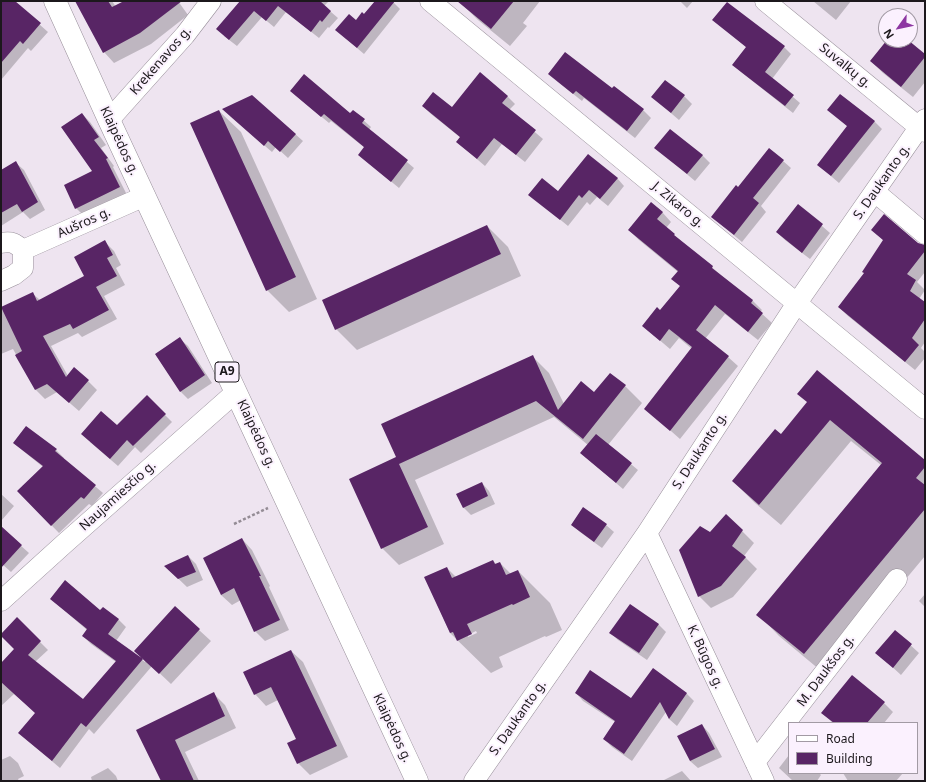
<!DOCTYPE html>
<meta charset="utf-8">
<style>
body{margin:0}
#map{position:relative;width:926px;height:782px;overflow:hidden;background:#eee4f0;font-family:"Noto Sans",sans-serif}
canvas{display:block}
.frame{position:absolute;inset:0;border:2px solid #1c181c;pointer-events:none}
.legend{position:absolute;left:788px;top:722px;width:130px;height:52px;box-sizing:border-box;background:#fbf1fe;border:1px solid #a29aa4;margin:0;padding:5px 7px;list-style:none;font-size:12px;color:#1c181c}
.legend li{display:flex;align-items:center;gap:8px;height:20px}
.legend b{width:20px;border:1px solid #a29aa4}
.north{position:absolute;left:878px;top:8px;width:40px;height:40px;box-sizing:border-box;background:#fbf1fe;border:1px solid #a29aa4;border-radius:50%;rotate:237deg;font-size:11px;font-weight:700;line-height:16px;text-align:center;color:#1c181c}
.north::after{content:'';display:block;margin:auto;width:14px;height:18px;background:#8d36a2;clip-path:polygon(50% 0,100% 100%,50% 72%,0 100%)}
</style>
<div id="map">
<canvas width="926" height="782"></canvas>
<div class="frame"></div>
<ul class="legend">
<li><b style="height:5px;background:#fff"></b>Road</li>
<li><b style="height:11px;background:#582565"></b>Building</li>
</ul>
<div class="north">N</div>
</div>
<script>
const g = document.querySelector('canvas').getContext('2d');
g.lineJoin = 'round';
function paint(path, color) {
  g.fillStyle = color;
  g.fill(path, 'evenodd');
}
function stroke(path, color, width, dash) {
  g.strokeStyle = color;
  g.lineWidth = width;
  g.lineCap = dash ? 'butt' : 'round';
  g.setLineDash(dash || []);
  g.stroke(path);
}
function write(font, color, halo, rows, align = 'center') {
  g.font = font + ' "Noto Sans",sans-serif';
  g.lineWidth = 4;
  g.setLineDash([]);
  g.textBaseline = 'middle';
  g.strokeStyle = halo;
  g.fillStyle = color;
  for (const [text, x, y, turn = 0] of rows) {
    g.save();
    g.translate(x, y);
    g.rotate((+turn || 0) * Math.PI / 180);
    g.textAlign = isNaN(turn) ? turn : align;
    if (halo) g.strokeText(text, 0, 0);
    g.fillText(text, 0, 0);
    g.restore();
  }
}
paint(new Path2D(`
 M5,1h8l35,31 -17,19 -3,-3 -27,32v-74z
 M84,1h28l4,6 10,-6h52l10,14 -37,29 -37,19 -10,-11z
 M241,1h88l-5,5 14,12 -9,10 -1,-1 -9,11 -33,-26 -12,15 -12,-10 -25,29 -13,-10z
 M376,1h16l8,8 -36,45 -21,-18z
 M461,1h79l-17,22 4,3 -17,20 -32,-26 -18,-18z
 M680,1h13l-6,7z
 M813,1h38l-15,19z
 M714,20l70,27 7,7 -19,25 28,24 -7,10 -52,-41 -7,-7 13,-17z
 M888,40h19l18,15v27l-12,15 -30,-24 -12,-12z
 M557,81l55,9 31,20 8,8 -16,20 -51,-40 -2,3z
 M841,95l34,27 7,7 -43,54 -21,-18 30,-38 -19,-17z
 M252,96l51,45 -15,17 -12,-11 -4,5 -42,-36z
 M507,96l8,8 -6,6 34,29 -18,23 -23,-18 -17,22 -28,-24 4,-4 -30,-24 -8,-8 29,2z
 M684,96l8,8 -13,16 -27,-23z
 M299,98l52,16 2,-3 18,16 -2,3 45,38 -15,20 -40,-33 6,-7 -34,-27 -2,2z
 M219,111l22,21 76,167 -28,13 -22,-22 -76,-166z
 M82,114l8,8 16,23 -5,3 13,18 -1,1 14,28 -43,21 -8,-8 18,-36z
 M656,148l46,7 8,8 -15,18z
 M783,161l8,7 -30,38 5,6 -24,30 -30,-25 26,-29z
 M16,163l8,7 21,40 -15,9 -7,-7 -22,14v-55z
 M617,178l7,8 -16,20 -11,-9 -7,8 -3,-3 -19,24 -38,-31 28,-3z
 M798,205l32,28 -20,26 -25,-19 -8,-8z
 M662,212l9,10 -5,6 56,48 31,25 9,9 -2,2 12,11 -14,17 -33,-26 -20,25 23,18 10,9 -58,73 -34,-30 46,-60 -13,-11 -9,11 -27,-23 17,-15 20,-25 -2,-14 -39,-32 -10,-10z
 M487,226l21,21 13,29 -164,74 -21,-21z
 M873,230l52,16v26l-8,10 8,8 -6,9 6,4v39l-4,6 4,4v6l-10,12 -67,-54 -9,-9 26,-33 19,-33z
 M105,242l9,9 7,14 -5,3 9,17 -21,11 13,23 -35,18 -4,-4 -27,13 17,30 20,5 9,9 -18,21 -22,-19 -12,7 -9,-9 -23,-41 -12,5v-43l32,-17 7,6 45,-23z
 M180,339l8,7 24,37 -24,16 -7,-7 -25,-37z
 M532,356l17,17 15,31 31,-11 16,-19 14,12 17,17 -34,42 30,25 -15,19 -42,-36 7,-8 -34,-28 -139,63 29,64 -45,21 -17,-17 15,-90z
 M147,397l25,25 -31,31 -6,-6 -17,19 -28,-24 27,-16z
 M808,403l117,59v94l-99,119 -47,-39 -21,-22 123,-149 -30,-24 -70,84 -26,-22 -22,-22 48,-46z
 M14,443l42,7 8,8 -1,1 40,34 -11,13 -3,-2 -30,29 -41,-42 25,-24 -21,-17z
 M482,483l7,8 6,13 -24,11 -8,-8z
 M1,494l13,12 -13,15z
 M572,525h34l8,7 -12,16 -22,-16z
 M1,528l28,25 -18,19 -10,-9z
 M742,531l12,12 -10,13 13,13 -24,28 -22,11 -12,-12 11,-63z
 M242,539l10,11 18,36 -1,1 20,43 -24,11 -10,-10 -14,-31 -9,5 -11,-10z
 M188,556l8,8 7,16 -16,7 -22,-21z
 M493,561l4,4 3,-2 11,11 7,-3 32,32 12,27 -16,7 -1,-1 -46,21 4,10 -12,6 -41,-40 -25,-56 22,-9 9,9zM476,631l1,2 -9,4v-2z
 M925,594v13l-6,-6z
 M51,599l50,12 2,-2 16,11 7,7 -10,14 29,21 30,-54 36,33 -40,43 -19,-18 -58,68 -5,-5 -29,39 -33,-28 9,-27 -22,-19 -13,12v-41l14,-16 2,-30 31,31 -13,12 48,38 33,-38 -25,-18 -8,-8 4,-6z
 M658,624l8,8 -19,28 -29,-20 -7,-7z
 M895,631l24,22 -18,22 -24,-22z
 M291,651l12,11 45,95 -38,18 -12,-12 -9,-20 9,-4 -20,-39 -12,6 -11,-12z
 M653,669l34,25 7,7 -17,25 -8,-7 -3,-7 -34,49 -20,-14 -8,-8 11,-17 -32,-21 -7,-8 56,6z
 M214,694l11,11 11,23 -51,24 14,29h-37l-24,-51z
 M884,703l9,9 -9,11h-51l-11,-10z
 M702,725l7,8 13,24 -24,11 -8,-7z
 M789,755v18h30l2,2 -4,6h-24l-14,-13z
 M10,756l8,7 6,13 -6,3 1,2h-18v-21z
 M108,768l8,8 2,5h-26l-1,-4z
 M682,771l9,10h-29z
 M843,773h60l-7,8h-48z`), '#0003');
paint(new Path2D(`
 M1,1h14l26,22 -18,21 -3,-3 -19,22z
 M75,1h33l4,6 12,-6h58l-42,32 -37,20z
 M240,1h80l11,10 -9,11 -2,-2 -9,12 -33,-26 -12,15 -12,-10 -25,29 -13,-11z
 M375,1h20l-38,47 -22,-18 14,-16 7,6 6,-8 2,2z
 M457,1h57l-23,28z
 M727,2l58,44 -20,26 29,23 -9,11 -53,-41 14,-18 -34,-27z
 M887,40h21l17,14v3l-24,30 -31,-26z
 M565,52l47,36 2,-2 30,23 -17,22 -51,-40 -3,3 -25,-20z
 M480,72l28,24 -6,7 34,27 -20,25 -22,-17 -17,21 -21,-17 4,-5 -38,-31 11,-14 19,15z
 M304,74l46,39 3,-3 12,9 -3,4 46,37 -17,22 -33,-27 6,-8 -40,-33 -3,3 -31,-26z
 M665,80l20,15 -14,18 -20,-16z
 M840,94l35,27 -44,55 -14,-11 30,-39 -20,-16z
 M252,95l44,39 -16,18 -12,-11 -4,5 -42,-37z
 M219,110l77,167 -30,14 -76,-168z
 M82,113l17,24 -5,3 14,18 -2,1 14,28 -45,22 -11,-24 28,-14 -31,-44z
 M670,129l33,26 -16,19 -33,-26z
 M769,148l15,12 -31,38 6,5 -25,32 -23,-18 25,-32 2,2z
 M588,154l30,24 -18,21 -11,-9 -7,8 -3,-3 -19,25 -32,-25 14,-17 16,13z
 M16,161l22,41 -16,10 -5,-8 -16,9v-43z
 M651,202l12,10 -6,7 18,15 -1,1 39,31 -1,2 41,32 -2,3 12,10 -15,19 -33,-27 -19,25 33,26 -59,75 -26,-22 48,-62 -23,-18 -9,12 -18,-15 15,-19 3,3 20,-24 -9,-7 7,-8 -50,-41z
 M798,204l25,20 -21,29 -26,-21z
 M884,214l34,29 7,2v6l-18,23 9,6 -6,11 15,11v17l-13,19 7,7 -14,17 -67,-55 26,-34 -2,-1 21,-32 -12,-10z
 M487,225l14,29 -166,76 -13,-30z
 M105,240l8,15 -6,3 10,18 -21,11 13,23 -36,19 -3,-5 -27,12 23,41 8,-10 15,13 -20,23 -22,-19 -12,6 -20,-35 7,-4 -21,-44 32,-15 4,9 47,-25 -10,-19z
 M180,337l25,38 -25,17 -25,-38z
 M533,355l25,55 23,-29 13,11 16,-19 16,12 -43,54 -47,-38 -137,63 29,63 -47,22 -32,-70 47,-22 -15,-33z
 M817,370l108,90v7l-9,11 9,7v24l-121,145 -48,-39 126,-152 -52,-43 -71,85 -27,-24 43,-52 6,5 26,-32 -10,-8z
 M147,395l19,19 -33,32 -6,-6 -17,19 -29,-25 20,-23 16,14z
 M26,426l31,23 -2,2 41,34 -12,14 -3,-2 -30,29 -34,-35 26,-25 -30,-23z
 M596,434l36,29 -16,20 -36,-30z
 M482,482l6,14 -25,12 -7,-14z
 M583,507l24,17 -13,18 -23,-17z
 M726,514l17,16 -11,16 14,11 -25,29 -23,11 -19,-47 21,-24 10,6z
 M1,526l21,19 -21,23z
 M242,538l19,38h-2l21,44 -26,12 -20,-44 -13,7 -18,-37z
 M188,555l8,17 -18,7 -14,-13z
 M493,560l2,4 5,-2 6,13 12,-5 12,27 -17,8 -1,-1 -45,20 5,10 -15,7 -4,-9 -3,1 -26,-56 23,-10 5,11z
 M65,580l35,30 3,-3 16,12 -11,15 35,25 -57,68 -5,-4 -29,38 -34,-28 17,-20 -34,-31v-19l13,-14 -13,-13v-2l16,-17 24,24 -13,14 55,44 33,-38 -34,-25 5,-7 -37,-30z
 M630,604l29,20 -20,29 -30,-20z
 M175,606l25,23 -41,45 -25,-23z
 M895,630l17,14 -19,24 -18,-15z
 M291,650l46,96 -40,18 -10,-21 9,-4 -25,-52 -17,8 -11,-23z
 M653,668l34,25 -18,26 -9,-17 -36,52 -21,-15 12,-18 -40,-28 15,-23 41,28z
 M852,675l33,27 -18,21h-33l-13,-10z
 M214,692l11,24 -50,24 19,41h-33l-25,-51z
 M702,724l13,25 -25,12 -13,-25z`), '#582565');
const street = new Path2D(`
 M430,1l495,408
 M765,1l160,131
 M109,120l76,-85 26,-34
 M875,192l50,42
 M1,243c11,-2 14,0 22,7v18l-9,7 -13,6
 M23,250l122,-54
 M647,533l117,248
 M1,601l63,-57 172,-152
 M755,762l142,-183
 M474,781l173,-248 150,-230 128,-184`);
const highway = new Path2D(`
 M55,1l54,119 308,661`);
stroke(street, '#968d98', 21);
stroke(highway, '#968d98', 23);
stroke(new Path2D(`
 M234,524l34,-16`), '#948c95', 2.5, [3, 2]);
stroke(street, '#fff', 20);
stroke(highway, '#fff', 22);
for (const [x, y, w] of [
 [227,372,24]
]) {
  const box = new Path2D();
  box.roundRect(x - w / 2, y - 10, w, 20, 3);
  g.fillStyle = '#fbf1fe';
  g.fill(box);
  stroke(box, '#1c181c', 1);
}
write('bold 12px', '#1c181c', null, [
 ["A9",227,372]
]);
write('13px', '#1c181c', '#fbf1fe', [
 ["Krekenavos g.",161,61,-49],
 ["Suvalkų g.",845,66,39],
 ["Klaipėdos g.",119,141,65],
 ["S. Daukanto g.",882,182,-55],
 ["J. Zikaro g.",678,205,40],
 ["Aušros g.",84,223,-24],
 ["Klaipėdos g.",256,434,65],
 ["S. Daukanto g.",700,451,-57],
 ["Naujamiesčio g.",118,496,-42],
 ["K. Būgos g.",705,657,65],
 ["M. Daukšos g.",826,671,-53],
 ["S. Daukanto g.",518,718,-55],
 ["Klaipėdos g.",392,728,65]
]);
</script>
